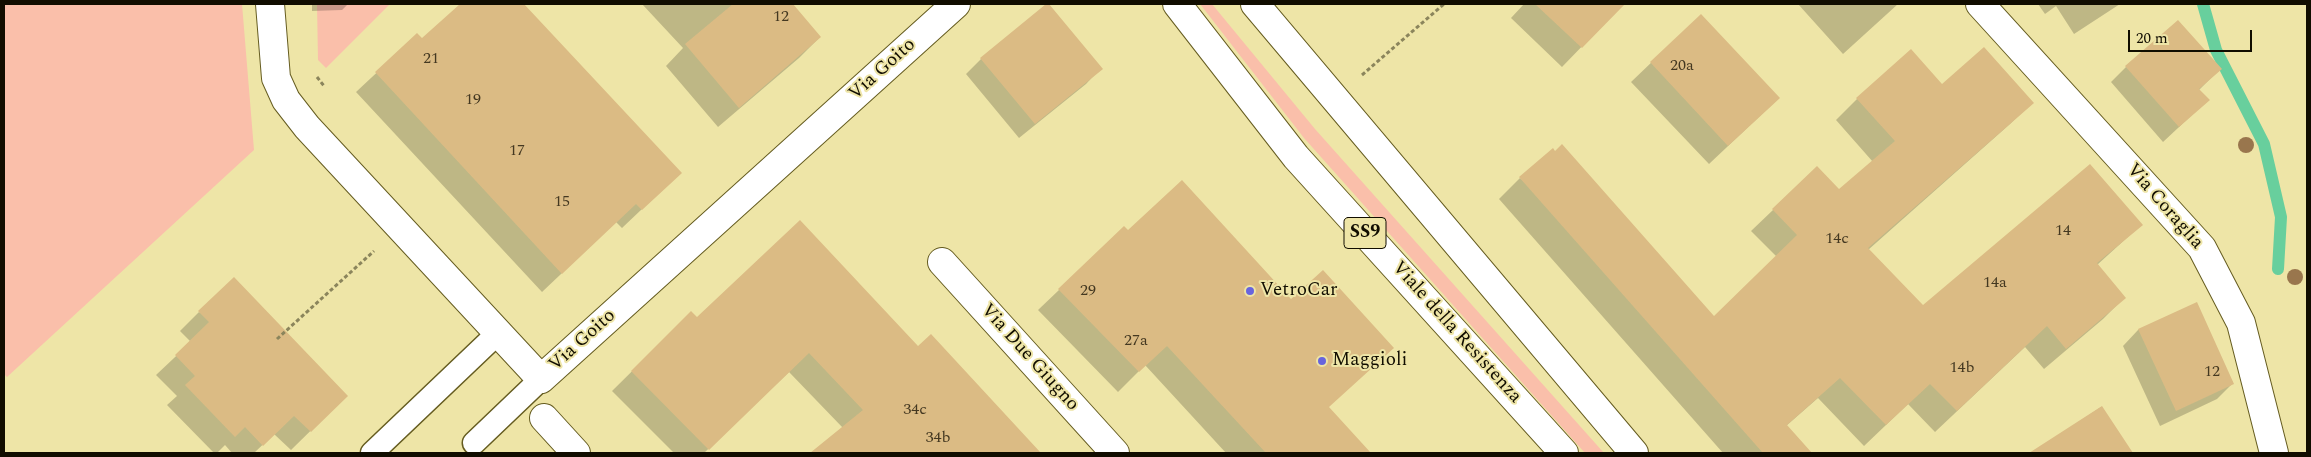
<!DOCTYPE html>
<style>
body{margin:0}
#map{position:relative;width:2311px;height:457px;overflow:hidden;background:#eee5a7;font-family:Spectral,serif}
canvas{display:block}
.frame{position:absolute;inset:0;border:5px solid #110d00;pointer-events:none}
.scale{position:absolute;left:2128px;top:30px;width:124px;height:22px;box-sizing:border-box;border:2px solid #110d00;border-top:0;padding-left:6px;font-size:15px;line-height:18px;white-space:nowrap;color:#110d00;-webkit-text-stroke:4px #eee5a7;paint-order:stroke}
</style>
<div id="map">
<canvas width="2311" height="457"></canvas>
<div class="frame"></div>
<div class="scale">20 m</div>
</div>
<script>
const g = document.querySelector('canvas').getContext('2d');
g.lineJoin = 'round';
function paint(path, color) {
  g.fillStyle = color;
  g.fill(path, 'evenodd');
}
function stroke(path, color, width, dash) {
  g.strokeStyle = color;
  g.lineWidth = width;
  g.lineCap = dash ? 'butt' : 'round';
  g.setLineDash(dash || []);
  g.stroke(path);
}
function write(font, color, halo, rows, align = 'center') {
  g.font = font + ' Spectral,serif';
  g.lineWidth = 4;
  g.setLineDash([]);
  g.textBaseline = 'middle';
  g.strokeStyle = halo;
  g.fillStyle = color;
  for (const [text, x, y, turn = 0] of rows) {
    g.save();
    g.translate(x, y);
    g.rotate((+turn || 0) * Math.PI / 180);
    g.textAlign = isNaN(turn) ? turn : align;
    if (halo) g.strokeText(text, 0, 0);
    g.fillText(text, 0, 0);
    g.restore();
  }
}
paint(new Path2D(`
 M4,4h238l12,146 -247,227 -3,-3z
 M317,4h73l-64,64 -8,-8z
 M1200,4h12l103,125 289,324h-19l-281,-315z`), '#fabfaa');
paint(new Path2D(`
 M312,4h36l-6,6 -30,1z
 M461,4h61l158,169 -58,55 -6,-6 -74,70 -186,-200 61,-57 5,5z
 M642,4h149l29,33 -21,21 -81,69 -52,-61 17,-18z
 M1048,4l53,64 -15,16 -67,54 -53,-64 15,-15z
 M1524,4h99l-61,63 -51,-49z
 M1798,4h100l-55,50z
 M2038,4h82l-46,30 -18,-28 -11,8z
 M1701,15l78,83 -70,66 -78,-82z
 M2126,67l94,2 -21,21 9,10 -45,42 -52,-60z
 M1942,86l90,17 -22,21 -142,126 55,56 218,-81 -44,40 27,33 -21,21 -59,50 -19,-22 -90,85 -27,-28 -44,42 -46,-48 -32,28 15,17 -9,10h-69l-224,-254 21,-21 194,140 63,-61 -26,-26 66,-63 22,23 34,-29 -37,-42 21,-21z
 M1128,232l163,68 37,108 41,45h-143l-81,-88 -27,27 -80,-82 21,-20z
 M2196,304l37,79 -16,16 -57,27 -37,-80 15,-16z
 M199,312l147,84 -55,54 -17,-16 -20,19h-22l-7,-8 -8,8h-3l-47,-48 10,-9 -21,-21 35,-33 -11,-11z
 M691,313l6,6 221,29 13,-12 109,117h-228l31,-25 -54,-56 -85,81h-30l-62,-62z
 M2101,407l30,46h-99z`), '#0003');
stroke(new Path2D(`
 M2203,4l13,46 48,94 17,73 -3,52`), '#68cf9d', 12);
paint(new Path2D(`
 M460,4h64l158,169 -40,37 -6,-6 -74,70 -187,-202 42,-39 5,5z
 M733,4h60l28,33 -82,71 -54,-64z
 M1046,4h3l54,65 -68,55 -55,-66z
 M1535,4h90l-43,44z
 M1701,14l79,84 -52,48 -78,-84z
 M2178,20l44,49 -23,20 11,11 -31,27 -54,-61z
 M1984,47l50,56 -166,145 55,57 167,-141 53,61 -46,38 29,35 -60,51 -19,-23 -90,85 -27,-27 -44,41 -46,-47 -53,47 25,28h-49l-244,-276 34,-29 2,3 7,-7 152,172 83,-81 -25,-26 45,-43 22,23 56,-48 -39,-43 55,-49 31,35z
 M1182,180l109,119 32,-29 71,78 -65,59 42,46h-105l-99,-107 -28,26 -81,-83 66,-63 4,4z
 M800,220l118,126 13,-12 110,119h-231l53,-43 -54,-57 -100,97 -78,-79 60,-60 6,6z
 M234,277l114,119 -37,36 -17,-16 -31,30 -18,-19 -10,10 -50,-52 10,-9 -20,-21 34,-33 -11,-11z
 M2197,302l37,82 -58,27 -38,-82z
 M2102,406l31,47h-104z`), '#dbbb84');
const service = new Path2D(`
 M474,443l67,-64
 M372,453l126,-120`);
const minor = new Path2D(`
 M270,4l6,74 10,22 21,27 234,252 415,-375
 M1980,4l222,244 39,75 33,130
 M942,262l173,191
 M544,418l32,35`);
const primary = new Path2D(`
 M1177,4l119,153 268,296
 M1255,4l379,449`);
stroke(service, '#655c20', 25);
stroke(minor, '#655c20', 30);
stroke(primary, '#655c20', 30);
stroke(new Path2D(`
 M1362,75l82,-71
 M317,77l7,9
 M277,339l97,-88`), '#8b855c', 3, [4, 2.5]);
stroke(service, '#fff', 22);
stroke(minor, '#fff', 28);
stroke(primary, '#fff', 28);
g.fillStyle = '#99764d';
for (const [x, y] of [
 [2246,145],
 [2295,277]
]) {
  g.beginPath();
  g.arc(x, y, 8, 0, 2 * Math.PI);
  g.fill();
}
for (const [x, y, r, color] of [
 [1250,291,5,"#6864dd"],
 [1322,361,5,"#6864dd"]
]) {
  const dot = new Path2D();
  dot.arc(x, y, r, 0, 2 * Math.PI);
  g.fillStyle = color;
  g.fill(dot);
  stroke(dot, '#eee5a7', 2);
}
write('16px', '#443821', null, [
 ["12",781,18],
 ["21",431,60],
 ["20a",1682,67],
 ["19",473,101],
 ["17",517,152],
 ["15",562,203],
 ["14",2063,232],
 ["14c",1837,240],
 ["14a",1995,284],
 ["29",1088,292],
 ["27a",1136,342],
 ["14b",1962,369],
 ["12",2212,373],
 ["34c",915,411],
 ["34b",938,439]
]);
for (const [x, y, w] of [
 [1365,233,42]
]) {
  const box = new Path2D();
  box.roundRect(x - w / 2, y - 15.5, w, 31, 4);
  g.fillStyle = '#eee5a7';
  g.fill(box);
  stroke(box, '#110d00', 1);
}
write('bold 18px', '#110d00', null, [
 ["SS9",1365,233]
]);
write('19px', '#110d00', '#eee5a7', [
 ["Via Goito",883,70,-42],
 ["Via Coraglia",2164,207,49],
 ["Viale della Resistenza",1456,333,48],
 ["Via Goito",583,341,-42],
 ["Via Due Giugno",1029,358,48]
]);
write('19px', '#110d00', '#eee5a7', [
 ["VetroCar",1260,291],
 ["Maggioli",1332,361]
], 'left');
</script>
